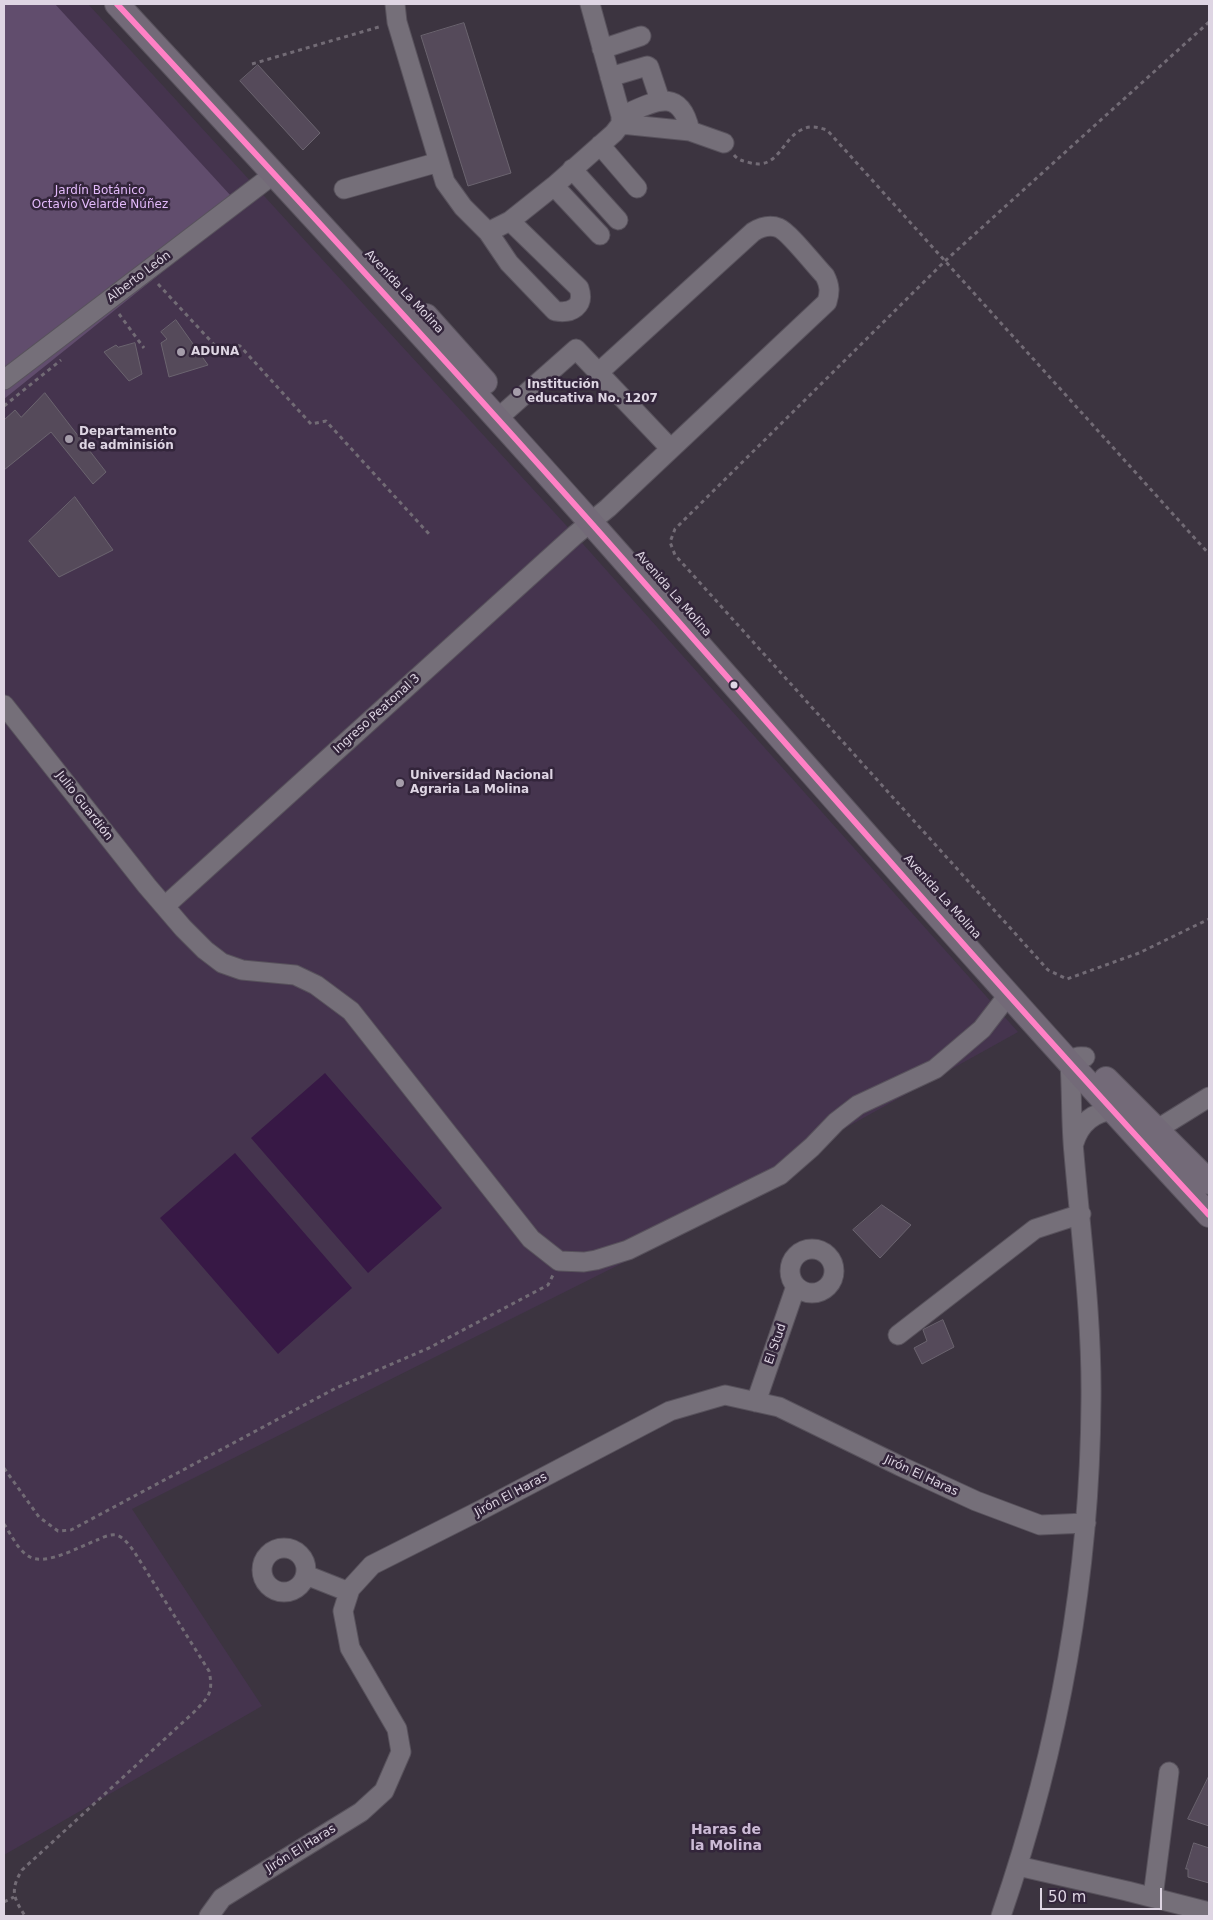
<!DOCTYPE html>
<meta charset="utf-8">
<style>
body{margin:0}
#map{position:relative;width:1213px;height:1920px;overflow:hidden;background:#3c3440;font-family:"DejaVu Sans",sans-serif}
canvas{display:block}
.frame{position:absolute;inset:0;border:5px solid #ded5e3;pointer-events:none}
.scale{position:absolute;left:1040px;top:1888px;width:122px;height:22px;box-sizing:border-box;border:2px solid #ded5e3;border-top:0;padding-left:6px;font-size:15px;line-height:18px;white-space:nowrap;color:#ded5e3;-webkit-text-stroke:4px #33253b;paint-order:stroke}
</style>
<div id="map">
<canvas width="1213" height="1920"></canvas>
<div class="frame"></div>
<div class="scale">50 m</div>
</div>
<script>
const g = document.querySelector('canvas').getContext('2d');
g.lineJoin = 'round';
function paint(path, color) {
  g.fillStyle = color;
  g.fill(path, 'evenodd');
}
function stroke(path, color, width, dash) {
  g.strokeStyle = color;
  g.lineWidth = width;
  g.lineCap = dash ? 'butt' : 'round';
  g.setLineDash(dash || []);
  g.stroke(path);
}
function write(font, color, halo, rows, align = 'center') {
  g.font = font + ' "DejaVu Sans",sans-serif';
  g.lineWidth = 5;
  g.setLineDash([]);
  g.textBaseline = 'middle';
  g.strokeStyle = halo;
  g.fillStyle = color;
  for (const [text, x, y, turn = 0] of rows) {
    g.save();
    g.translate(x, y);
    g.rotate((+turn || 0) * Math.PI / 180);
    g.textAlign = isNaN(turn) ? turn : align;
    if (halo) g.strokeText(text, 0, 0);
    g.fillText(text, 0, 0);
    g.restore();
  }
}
paint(new Path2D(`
 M4,4h84l487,531 443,497 -180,100 -46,46 -660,331 130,197 -258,149z`), '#45344e');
paint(new Path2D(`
 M4,4h51l187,204 -238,191z`), '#614d6d');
paint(new Path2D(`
 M325,1073l117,135 -74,65 -117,-135z
 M235,1153l117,135 -74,66 -118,-136z`), '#371845');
const building = new Path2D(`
 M464,23l47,150 -43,13 -47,-150z
 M258,65l62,68 -17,17 -63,-69z
 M176,320l32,45 -39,12 -8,-34 6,-4 -6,-7z
 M135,343l7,31 -13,7 -25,-29 12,-7 2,2z
 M45,393l61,79 -13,12 -42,-52 -47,38v-50l11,-10 6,7z
 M75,497l38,53 -54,27 -30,-36z
 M882,1205l29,20 -31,33 -27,-28z
 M943,1320l11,27 -32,17 -8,-16 13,-7 -4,-11z
 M1209,1776v50l-21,-7z
 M1194,1843l15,5v35l-21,-6v-8h-2z`);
paint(building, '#554a5a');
stroke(building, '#6b646f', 1);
const minor = new Path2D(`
 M395,4l2,18 48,160 18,25 25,25 22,-11 44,-35 60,-53 7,-9v-8l-31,-112
 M602,49l39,-13
 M610,77l37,-11 2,1 11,33
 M621,116c31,-13 59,-32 69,15
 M621,124l69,7 34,12
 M600,145l37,43
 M572,169l46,51
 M554,186l46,49
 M344,189l95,-27
 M488,232l21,31 46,48c17,3 30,-5 24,-23l-69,-67
 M4,380l270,-206
 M497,419l79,-70 94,99
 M4,705l143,181 36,42 22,22 17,13 20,7 53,5 21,10 35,26 180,228 28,22 25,1 12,-2 32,-10 152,-75 32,-28 24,-25 22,-17 77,-36 47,-40 27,-35
 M165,906l410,-371 33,-27 219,-206c3,-10 3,-16 -2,-26 -9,-9 -36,-44 -46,-48 -10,-4 -18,-1 -26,4l-155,141
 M1156,1130l53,-33
 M1074,1143c6,-20 19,-31 40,-33
 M790 1271a22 22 0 1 1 44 0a22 22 0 1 1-44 0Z
 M898,1335l137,-106 46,-15
 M756,1402l40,-116
 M262 1570a22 22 0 1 1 44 0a22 22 0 1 1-44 0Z
 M306,1575l43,17
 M1018,1866l109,25 82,21
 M1153,1897l16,-125
 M209,1916l13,-18 139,-86 23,-21 17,-39 -4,-23 -47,-81 -7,-37 7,-22 22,-24 111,-56 187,-98 55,-16 54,12 121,59 76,35 64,24 46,-2
 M1001,1916c58,-168 89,-337 90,-515 1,-83 -10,-165 -17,-247 -3,-30 -2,-61 -4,-91 5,-6 8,-7 15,-6`);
const major = new Path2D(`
 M117,4c159,172 319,345 475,520 205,231 407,465 617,691
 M426,316l59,66
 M1106,1079l103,103`);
stroke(minor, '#58525c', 21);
stroke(major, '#58525c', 26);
stroke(new Path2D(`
 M1209,22l-264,239 -270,268 -5,13 5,13 373,415 19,9 72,-26 70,-34
 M252,64l130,-38
 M734,155c5,6 10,6 17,8 27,7 32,-25 50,-33 9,-5 16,-3 26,0l382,424
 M158,284l62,67 5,2 10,-8 5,1 71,78 15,-3 103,113
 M119,314l25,34
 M4,406l57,-46
 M4,1468l35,49 19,14 13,-1 265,-142 93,-40 119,-63 5,-10
 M4,1524c7,10 14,27 26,33 16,9 51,-11 67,-17 5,-2 12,-6 19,-5 8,2 14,11 19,18l74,118c5,22 -1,27 -16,42l-171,157c-12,20 -9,27 3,46
 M4,1902l10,-5`), '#726b75', 3, [4, 4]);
stroke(minor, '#756f79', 19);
stroke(major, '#736a78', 24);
stroke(new Path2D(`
 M117,4c159,172 319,345 475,520 205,231 407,465 617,691`), '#ff80c5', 6);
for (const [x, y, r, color] of [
 [181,352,5,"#a59daa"],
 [517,392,5,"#a59daa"],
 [69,439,5,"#a59daa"],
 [734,685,4.5,"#ded5e3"],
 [400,783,5,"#a59daa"]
]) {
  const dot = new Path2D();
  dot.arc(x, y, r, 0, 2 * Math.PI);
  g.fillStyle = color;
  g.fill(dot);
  stroke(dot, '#33253b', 2);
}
write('12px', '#e3bafb', '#33253b', [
 ["Jardín Botánico",100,191],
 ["Octavio Velarde Núñez",100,205]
]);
write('12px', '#ded5e3', '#33253b', [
 ["Alberto León",139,277,-37],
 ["Avenida La Molina",404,292,47],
 ["Avenida La Molina",673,594,49],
 ["Ingreso Peatonal 3",377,714,-42],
 ["Julio Guardión",84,806,52],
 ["Avenida La Molina",942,897,48],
 ["El Stud",776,1344,-71],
 ["Jirón El Haras",921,1476,25],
 ["Jirón El Haras",511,1495,-28],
 ["Jirón El Haras",301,1849,-32]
]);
write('bold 12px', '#ded5e3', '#33253b', [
 ["ADUNA",191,352],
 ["Institución",527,385],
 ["educativa No. 1207",527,399],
 ["Departamento",79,432],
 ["de adminisión",79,446],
 ["Universidad Nacional",410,776],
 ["Agraria La Molina",410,790]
], 'left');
write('bold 14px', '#ccbbd6', '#33253b', [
 ["Haras de",726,1830],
 ["la Molina",726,1846]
]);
</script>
